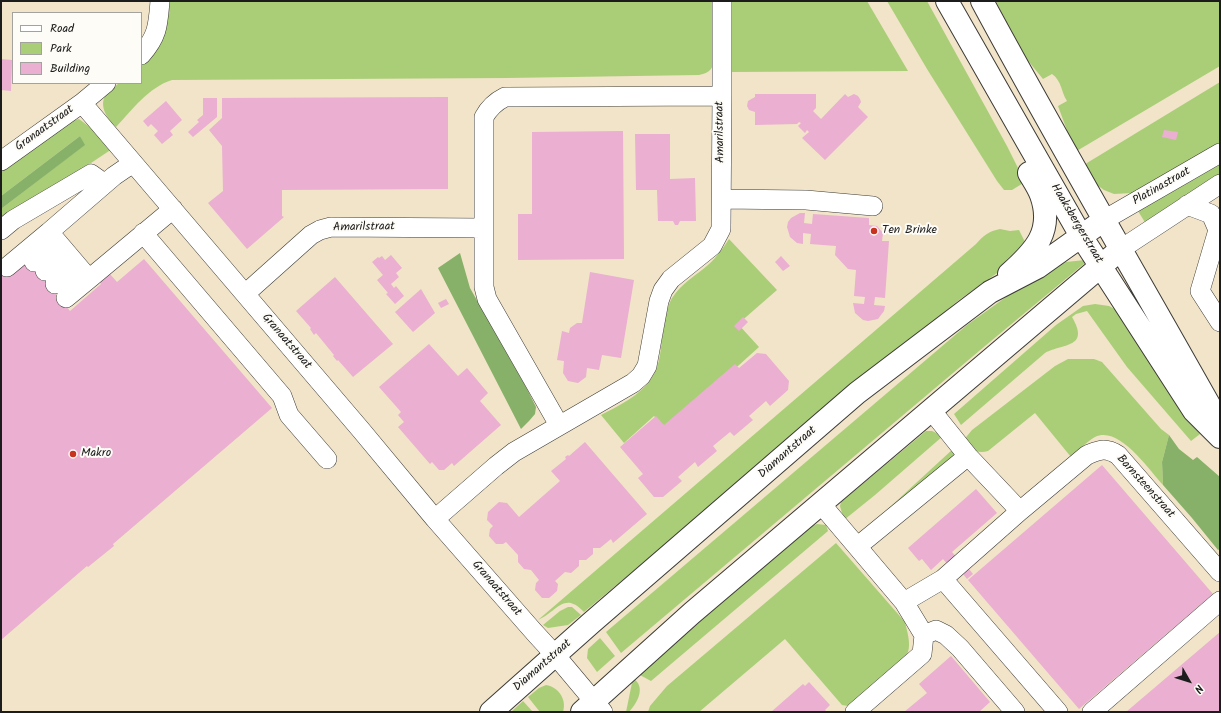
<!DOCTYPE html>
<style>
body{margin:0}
#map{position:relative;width:1221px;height:713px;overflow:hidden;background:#f1e4c8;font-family:Kalam,sans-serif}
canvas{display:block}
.frame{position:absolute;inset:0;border:2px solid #1c1c1c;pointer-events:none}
.legend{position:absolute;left:12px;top:12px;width:130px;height:72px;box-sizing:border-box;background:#fdfcf7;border:1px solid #a3a29f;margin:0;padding:5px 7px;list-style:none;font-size:12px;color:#1c1c1c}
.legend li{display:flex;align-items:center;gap:8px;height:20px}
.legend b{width:20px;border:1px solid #a3a29f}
.north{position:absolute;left:1169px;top:661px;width:40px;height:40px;-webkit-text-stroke:3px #fdfcf7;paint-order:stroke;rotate:129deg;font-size:11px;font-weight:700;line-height:16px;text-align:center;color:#1c1c1c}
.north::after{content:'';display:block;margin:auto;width:14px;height:18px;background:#1c1c1c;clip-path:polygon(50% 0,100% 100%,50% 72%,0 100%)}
</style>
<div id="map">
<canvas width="1221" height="713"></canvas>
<div class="frame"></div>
<ul class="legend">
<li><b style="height:5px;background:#fff"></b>Road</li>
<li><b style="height:11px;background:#aace77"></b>Park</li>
<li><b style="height:11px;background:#eaafd1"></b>Building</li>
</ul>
<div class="north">N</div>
</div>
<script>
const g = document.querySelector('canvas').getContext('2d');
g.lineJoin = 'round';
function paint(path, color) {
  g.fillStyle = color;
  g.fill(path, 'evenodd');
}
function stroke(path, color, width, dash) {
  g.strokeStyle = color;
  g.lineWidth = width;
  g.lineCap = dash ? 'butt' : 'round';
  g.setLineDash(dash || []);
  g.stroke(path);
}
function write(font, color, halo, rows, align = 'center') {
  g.font = font + ' Kalam,sans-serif';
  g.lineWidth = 4;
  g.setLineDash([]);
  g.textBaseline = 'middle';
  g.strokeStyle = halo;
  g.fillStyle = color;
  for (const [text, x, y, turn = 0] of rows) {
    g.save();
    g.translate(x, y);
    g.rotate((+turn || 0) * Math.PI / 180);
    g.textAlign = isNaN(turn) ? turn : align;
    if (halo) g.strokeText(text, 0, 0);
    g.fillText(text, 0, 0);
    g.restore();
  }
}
paint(new Path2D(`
 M169,1h543l2,61c-2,9 -7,11 -15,13l-192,3 -335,2c-23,7 -40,30 -56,47 -8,-7 -17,-20 -11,-31 3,-5 10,-9 14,-13h22v-18l8,-7z
 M730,1h137l41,70 -177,1z
 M887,1h40l80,145 18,36 -13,8h-8l-7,-9 -70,-112z
 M996,1h224v65l-145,86 -17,-46 9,-5c-6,-9 -5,-20 -15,-27l-9,5 -27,-33z
 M1220,82v63l-88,48 -18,1 -10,-4 -14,-10 -8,-14z
 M79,119l20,15 13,15 -84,56 -27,22v-18l83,-64 -4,-9 -79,60v-27l58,-44z
 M1220,164v15l-74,45 -8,-13z
 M1000,229l10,2 9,-1 6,12 -25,29 -41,29 -375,312c-20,-21 -26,-1 -46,8l438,-376c7,-8 13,-13 24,-15z
 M729,239l48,51 -39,34 21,23 -92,83 -13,-14 -30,27 -23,-28c23,-12 49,-24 57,-51 3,-10 3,-21 5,-31 2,-11 3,-25 9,-35 11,-16 22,-21 36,-33 8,-7 15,-17 21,-26z
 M1085,260v3l-100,83 -364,307 -15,-21 361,-307 74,-53 16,-8 9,-2z
 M1095,304l14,2 13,7 32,53 46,68 -9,7 -64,-74 -40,-56 -11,3 -4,3c18,31 -8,26 -27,36l-84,72 -7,-11 102,-89 27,-19z
 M1068,359h26l8,3 59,67 8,6 -7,27 1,23c-14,-15 -44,-60 -68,-48 -9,5 -17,14 -24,20l-36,-44 -47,38c-12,3 -17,-2 -26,-9l10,-12 13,-10 70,-54z
 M926,431h6l11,5 -68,59 -31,25 -4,-14 1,-4z
 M953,449l2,8 -90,73z
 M817,524l9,1 2,6 -177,150 -13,-7 174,-148z
 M836,543l69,79c2,9 6,21 3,30 -4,12 -48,45 -60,54l-6,-1 -57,-66 -86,73h-51l2,-6 17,-20z
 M568,607h4l9,8 -13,10 -20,3 -5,-3 17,-14z
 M600,638l15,18 -18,16 -10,-14 1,-9z
 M633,678c13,9 5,24 -4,34h-3z
 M546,685c13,2 21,15 17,27h-23l-12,-15 11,-9z
 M523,701l10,11h-22z`), '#aace77');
paint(new Path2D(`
 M80,136l5,9 -84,64v-13z
 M460,253l10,35 56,99 10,20 -1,7 -6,7 -8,8 -83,-161z
 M1169,435l10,14 14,11 4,-3 23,20v72l-2,1 -26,-32 -29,-33 -1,-23z`), '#87b168');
paint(new Path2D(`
 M1,59l11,1 -1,31 -10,-1z
 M755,94h61v14l-3,3 8,8 24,-25 3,3 6,-3 4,2 2,3 1,3 -3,5 10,10 -43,43 -23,-22 7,-6 -2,-2 -2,3 -7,-7 3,-3 -2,-1 -2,2 -42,1v-13l-6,-2 -2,-4 1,-5 7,-4z
 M448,97v92l-166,1v26l2,1 -37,32 -39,-46 15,-12 -1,-45 -13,-16 13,-12v-20z
 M203,98h14v19l-24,20 -5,-5 11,-10 -2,-2 6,-5z
 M166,101l16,19 -12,11 3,4 -11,9 -8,-9 4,-4 -7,-7 -3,3 -5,-6z
 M1164,130l14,2 -2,8 -14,-3z
 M623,131l1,128 -106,1v-46h14v-82z
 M635,134h35v45l25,-1 1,43h-16l-2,4h-3l-2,-4h-15l-1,-31h-21z
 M800,213h5l-1,10 8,1 1,-10 56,4v7l8,1 6,7 -1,8h7l-4,57 -10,-1 -1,8 11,1 -1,5 -6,8 -10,2 -5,-1 -8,-7 -2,-10 11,1 1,-7 -11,-1 2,-26 -8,-1 -13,-14 1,-9 -26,-2 1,-10 -8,-1v11l-6,-1 -7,-6 -3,-10 1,-5 3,-4z
 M391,255l11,13 -6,5 3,4 -8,7 3,4 2,-2 8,10 -9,8 -9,-10 2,-1 -11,-13 6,-5 -11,-13 6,-5 1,1 3,-2 3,4z
 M781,256l9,10 -7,5 -8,-9z
 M144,259l128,149 -159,136 1,2 -26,21 -1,-1 -86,74v-374l26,-6 43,51 31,-27 -2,-3 10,-8 8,9z
 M590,272l44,8 -13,78 -19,-3 -3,15 -12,-2 -1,9 -8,6 -10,-2 -5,-8 1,-12 -7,-1 5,-29 7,2 1,-5 7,-5h5z
 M335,277l58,67 -40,33 -15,-17 -1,1 -4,-5 1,-1 -18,-22 -2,2 -4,-6 1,-1 -15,-17z
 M421,289l14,24 -22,19 -18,-20z
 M446,299l3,5 -8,4 -3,-5z
 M743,317l5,5 -9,9 -5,-5z
 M429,344l29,32 9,-8 21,25 -8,8 21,24 -47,41 -2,-3 -8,7h-5l-7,-8 -2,2 -32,-37 6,-5 -6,-7 3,-3 -22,-25z
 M757,353l9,1 23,27 -1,9 -18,16 -4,-5 -17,15 4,4 -19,16 -4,-4 -17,14 4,5 -19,16 -3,-5 -17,15 4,4 -19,16h-9l-16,-19 5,-4 -23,-27 36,-31 8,9 71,-61 4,4z
 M585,442l62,72 -34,29 -2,-4 -11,9h-7v6l-7,6h-7v6l-8,7 -6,-1 -10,9 3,3 -1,7 -8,7h-7l-7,-8 1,-7 3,-3 -8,-10 -7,-1 -6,-7v-7l-12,-13 -3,2h-7l-7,-8 1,-7 3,-3 -6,-6 1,-8 11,-10 8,1 12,14 41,-36 -9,-10 15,-12 -1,-2 3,-2 1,1z
 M1102,465l111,129 -134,115 -111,-129z
 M976,489l21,24 -45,39 6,7 -9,7 -6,-7 -12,11 -9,-11 -3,2 -11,-13z
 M969,569l4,5 -6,5 -4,-5z
 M1220,632v80h-94z
 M951,656l39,46 -11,10h-75l23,-19 -8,-9z
 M809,682l21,23 -5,5 2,2h-56l32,-28 2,2z`), '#eaafd1');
const minor = new Path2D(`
 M722,1v95
 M141,55c17,-19 17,-30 19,-54
 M82,103l24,-20
 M1,161l81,-58 279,327 74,89 99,113 22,24 47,56
 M133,163l-19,13 -65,56 40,47 84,-70
 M722,199l84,1 67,6
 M1187,205l24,9 7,16 -18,61 20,31
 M1104,220l116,-67
 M1,230l12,-10 78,-46 14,10
 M143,233l139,163 7,19 38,44
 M1121,249l99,-65
 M34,262l23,-20
 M7,267l42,-35
 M45,271l21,-18
 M55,284l22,-19
 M245,294l66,-59 9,-5 11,-3 152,1
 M66,298l23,-19
 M931,410l37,46 52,55
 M821,504l83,98 20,33 -2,19 -67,58
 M435,519l61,-53 18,-14 119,-69 8,-7 6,-10 12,-65 4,-11 8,-11 41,-33 9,-17 1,-133 -217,1c-10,5 -16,11 -21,20v170l3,12 72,126
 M858,546l110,-90
 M943,579l115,133
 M904,602l39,-23 77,-68 67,-56c13,-5 18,-8 31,0l102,117
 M924,635l12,-5 10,5 14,13 55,64
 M1092,712l128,-111`);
const major = new Path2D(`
 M947,1l134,235 113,175 26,26
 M982,1c77,143 159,282 238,423
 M1009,274c26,-23 45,-43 32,-79 -3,-8 -8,-15 -12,-22
 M491,712l100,-89 266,-230 133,-101 48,-25 66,-47
 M582,712l110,-99 429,-364`);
stroke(minor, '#3c3a36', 20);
stroke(major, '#3c3a36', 24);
stroke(minor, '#fff', 19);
stroke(major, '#fff', 22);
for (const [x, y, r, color] of [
 [874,231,4,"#c8321e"],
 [73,454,4,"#c8321e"]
]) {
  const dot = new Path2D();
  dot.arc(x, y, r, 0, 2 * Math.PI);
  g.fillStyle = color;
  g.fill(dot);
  stroke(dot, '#fdfcf7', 1.5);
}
write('12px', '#1c1c1c', '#fdfcf7', [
 ["Granaatstraat",45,129,-36],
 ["Amarilstraat",721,132,-91],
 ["Platinastraat",1162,187,-30],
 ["Haaksbergerstraat",1076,224,59],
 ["Amarilstraat",364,228,-1],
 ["Granaatstraat",286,342,49],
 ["Diamantstraat",788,453,-41],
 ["Barnsteenstraat",1145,487,48],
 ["Granaatstraat",496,589,49],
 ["Diamantstraat",543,666,-41]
]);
write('12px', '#1c1c1c', '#fdfcf7', [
 ["Ten Brinke",882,231],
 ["Makro",81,454]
], 'left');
</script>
